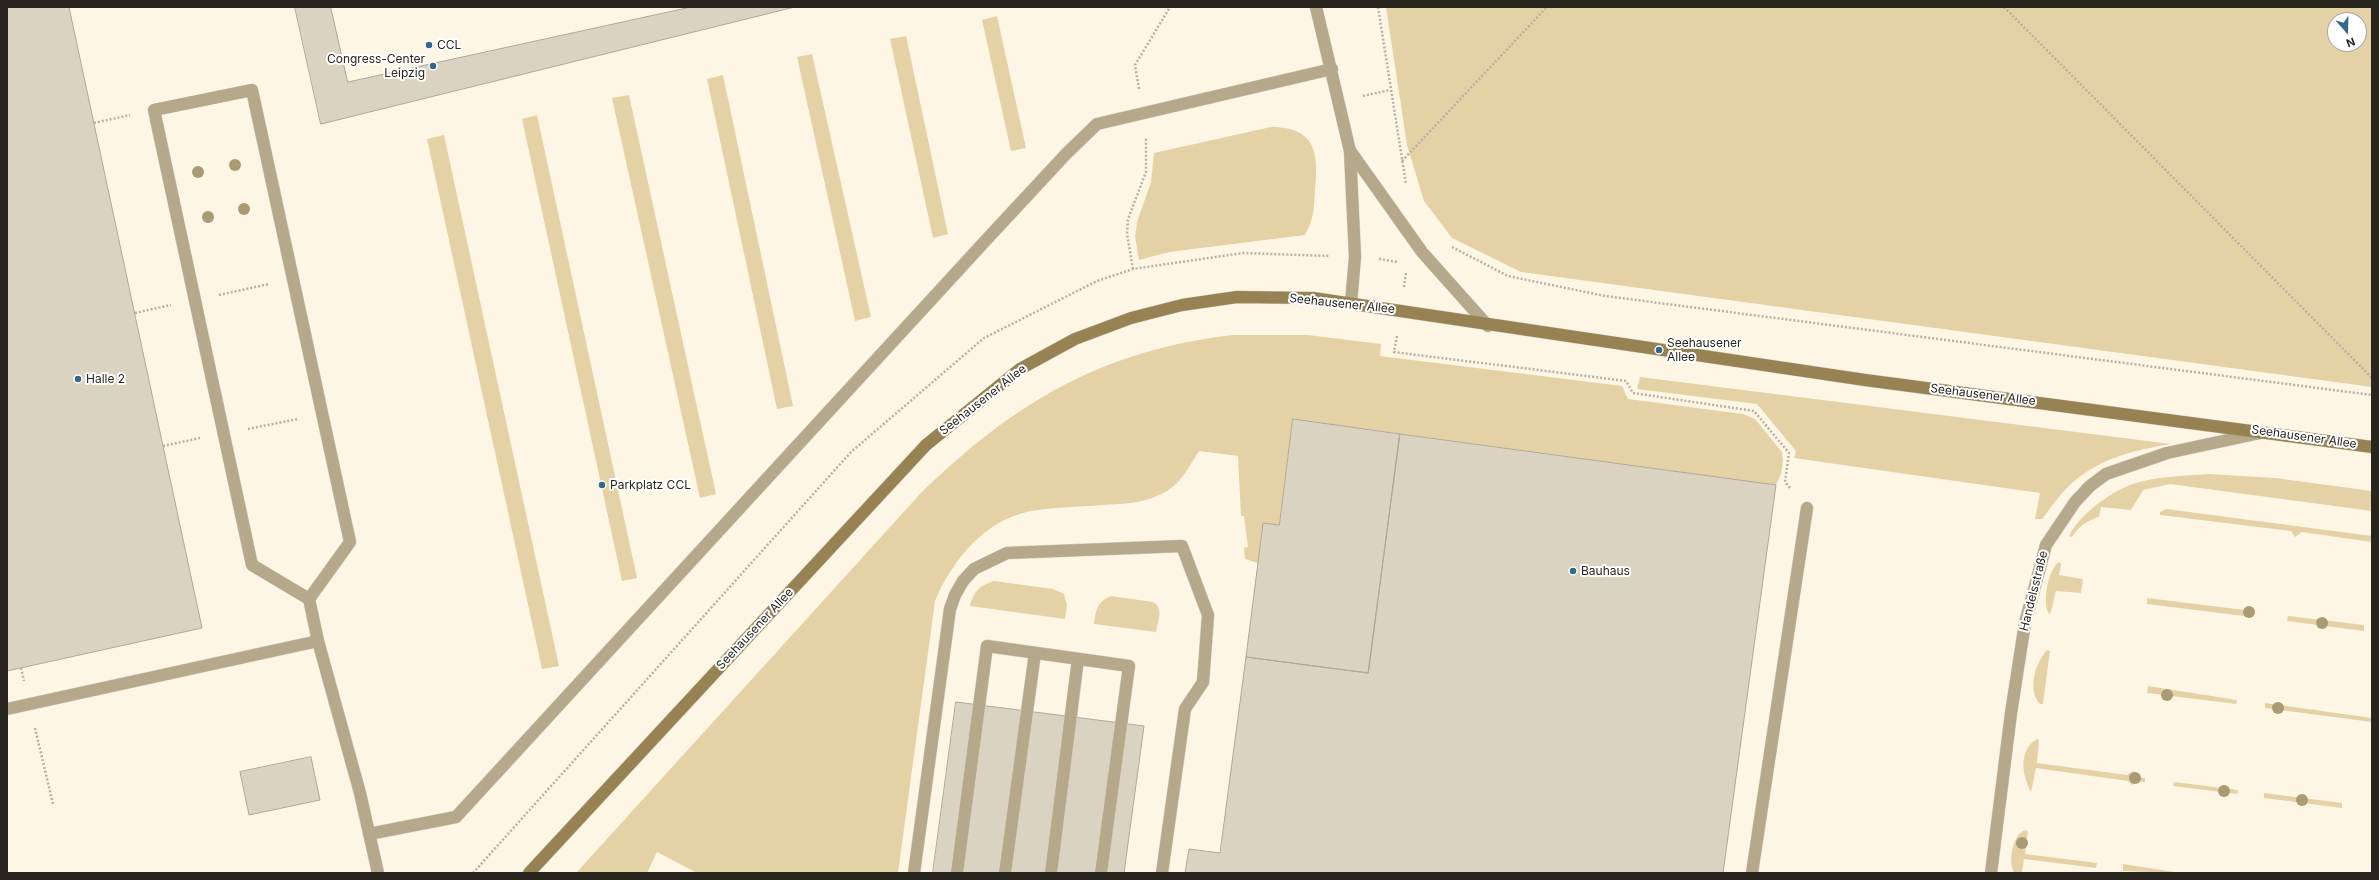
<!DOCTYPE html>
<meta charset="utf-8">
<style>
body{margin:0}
#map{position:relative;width:2379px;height:880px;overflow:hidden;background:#fef6e5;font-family:Inter,sans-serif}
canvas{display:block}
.frame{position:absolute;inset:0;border:8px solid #28251e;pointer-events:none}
.north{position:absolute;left:2327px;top:12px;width:40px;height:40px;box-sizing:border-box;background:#fff;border:1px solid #a9a8a5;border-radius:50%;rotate:160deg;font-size:11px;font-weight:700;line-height:16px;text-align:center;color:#28251e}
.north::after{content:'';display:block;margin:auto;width:14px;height:18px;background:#356885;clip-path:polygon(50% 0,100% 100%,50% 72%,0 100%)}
</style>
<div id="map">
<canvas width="2379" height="880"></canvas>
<div class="frame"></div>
<div class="north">N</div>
</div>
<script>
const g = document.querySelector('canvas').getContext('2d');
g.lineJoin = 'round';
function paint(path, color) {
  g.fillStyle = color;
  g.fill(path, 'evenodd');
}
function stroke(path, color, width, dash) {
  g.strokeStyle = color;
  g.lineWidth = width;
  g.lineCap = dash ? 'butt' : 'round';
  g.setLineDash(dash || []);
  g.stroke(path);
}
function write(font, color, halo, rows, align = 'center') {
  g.font = font + ' Inter,sans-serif';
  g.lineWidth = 4;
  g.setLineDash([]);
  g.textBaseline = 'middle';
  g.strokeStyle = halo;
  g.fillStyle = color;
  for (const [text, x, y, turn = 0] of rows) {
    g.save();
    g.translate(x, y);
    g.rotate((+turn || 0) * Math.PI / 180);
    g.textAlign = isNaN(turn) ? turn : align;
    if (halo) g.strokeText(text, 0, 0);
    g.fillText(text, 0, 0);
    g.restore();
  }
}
paint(new Path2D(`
 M1386,7h986v380l-851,-115 -69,-34 -28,-37 -17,-56zM2335,20h24v24h-24z
 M997,16l29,132 -15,3 -29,-131z
 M906,36l42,198 -15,4 -43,-199z
 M812,54l59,263 -16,4 -58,-264z
 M723,75l70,331 -16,3 -70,-330z
 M629,95l87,399 -16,4 -88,-400z
 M537,115l100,463 -15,3 -100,-462z
 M1271,127c45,0 48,26 44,64 -1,18 -1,28 -10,44l-136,17 -30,8 -4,-23 2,-15 14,-40 3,-29z
 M444,135l115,531 -17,3 -115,-530z
 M1233,335h75l73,9 -1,12 242,30 6,13 115,15 12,5 27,33 1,9 -2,13 -5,11 -483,-66 -14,106 -16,-2 -5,40 -13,-4 -1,-11 4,-1 -4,-31h-3l-3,-60 -39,-5c-8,12 -16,29 -29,38 -21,14 -44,15 -67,16 -25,2 -51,2 -76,7 -44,10 -75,49 -92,89l-37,272h-201l-40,-21 -10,21h-71l344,-379c93,-91 182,-144 313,-159z
 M1640,377l531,67c-38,6 -78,16 -106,46 -8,8 -15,19 -23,29h-7l5,-26 -246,-35 2,-7 -39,-47 -120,-15z
 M2209,474l66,4 97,13v20l-202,-27 -27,6 -12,20 -30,-3 -2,10c-13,4 -20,9 -27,20l-3,-1c9,-20 40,-43 61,-51 25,-9 53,-9 79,-11z
 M2166,509l206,27v6l-70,-10 -7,5 -4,-6 -131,-16v-3z
 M2059,562l2,2 -2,11 24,4 -2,14 -25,-2 -6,24c-9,-10 -2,-46 9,-53z
 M994,581l59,8 11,5 3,11 -2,14 -95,-13c3,-14 10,-21 24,-25z
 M1111,596l42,6c11,6 5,20 3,30l-62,-8c2,-15 3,-22 17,-28z
 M2147,598l106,13 -1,6 -105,-13z
 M2288,616l76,9v6l-77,-10z
 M2047,650l3,1 -7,53h-3c-13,-14 -5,-41 7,-54z
 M2148,686l89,14 -1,4 -89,-11z
 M2265,703l107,15v4l-107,-14z
 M2037,739l2,1 -2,23 90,12 6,-4 5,7h7v4l-8,-1 -5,4 -4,-4 -92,-13 -5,24c-9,-16 -13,-42 6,-53z
 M2174,782l64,8 -1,4 -64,-8z
 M2264,793l78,10v5l-78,-10z
 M2025,830l3,1 -3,23 72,9 -1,5 -72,-9 -2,14h-8c-6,-12 -2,-38 11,-43z
 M2123,864l58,9 -58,-2z`), '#e5d1a6');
const building = new Path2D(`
 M7,7h62l133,621 -195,43z
 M295,7h500l-474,117z
 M331,7h360l-343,75z
 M1293,419l107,15 -32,239 -122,-16 17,-134 16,2z
 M1400,434l376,51 -53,388h-538l4,-24 31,4 26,-196 122,16z
 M956,702l188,24 -20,147h-191z
 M311,757l9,43 -71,15 -9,-43z`);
paint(building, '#dbd3c2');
stroke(building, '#afa898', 1);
const lane = new Path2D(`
 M1316,7l34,144 5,106 -4,46
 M1351,152l71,100 66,74
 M318,641l42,152 18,80
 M7,709l311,-68 -9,-42 41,-57 -98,-452 -98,20 98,455 57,34
 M369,834l87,-17 531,-578 79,-85 31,-30 235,-55
 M914,873l36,-264 5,-14 8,-14 11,-12 33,-16 175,-7 26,69 -5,67 -18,27 -23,164
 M957,873l30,-227 142,20 -28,207
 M1005,873l30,-220
 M1051,873l27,-214
 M1752,873l55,-365`);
const street = new Path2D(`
 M1991,873l20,-160 14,-90 21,-78 29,-43 15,-16 16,-12 61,-21 93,-20`);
const secondary = new Path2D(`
 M529,873l397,-428 94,-76 55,-30 56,-21 51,-13 55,-8 76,1 552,82 507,67`);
stroke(lane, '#d7d0c1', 13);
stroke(street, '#d7d0c1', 13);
stroke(secondary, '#d7d0c1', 13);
stroke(new Path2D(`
 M1378,7l28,177
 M2004,7l368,371
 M1139,89l-4,-24 35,-58
 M1363,96l27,-6
 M94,123l36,-8
 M1402,161l145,-154
 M1452,247l56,29 97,20 767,99
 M1379,259l19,3
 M1133,269l-6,-35 1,-15 18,-47v-34
 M1404,287l2,-15
 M219,295l50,-11
 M135,313l36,-8
 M1397,336l-3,16 232,29 7,12 121,18 35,42 -4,29 6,7
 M248,429l50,-10
 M163,446l37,-8
 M21,668l3,13
 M35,728l18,76
 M473,873l378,-421 133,-114 113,-57 36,-12 110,-16 87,3`), '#b7b0a3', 2.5, [2, 2]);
stroke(lane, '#b6a88a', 12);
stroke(street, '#b6a88a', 12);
stroke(secondary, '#978254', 12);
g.fillStyle = '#ab9b74';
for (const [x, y] of [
 [235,165],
 [198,172],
 [244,209],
 [208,217],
 [2249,612],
 [2322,623],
 [2167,695],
 [2278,708],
 [2135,778],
 [2224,791],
 [2302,800],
 [2022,843]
]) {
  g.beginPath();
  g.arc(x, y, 6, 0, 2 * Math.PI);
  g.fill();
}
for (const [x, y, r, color] of [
 [429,45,4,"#356885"],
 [433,66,4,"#356885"],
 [1659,350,4,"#356885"],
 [78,379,4,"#356885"],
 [602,485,4,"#356885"],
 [1573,571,4,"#356885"]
]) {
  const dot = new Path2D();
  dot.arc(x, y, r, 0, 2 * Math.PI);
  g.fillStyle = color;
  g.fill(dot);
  stroke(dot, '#fff', 1.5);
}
write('12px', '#28251e', '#fff', [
 ["CCL",437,45],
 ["Congress-Center",425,59,"right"],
 ["Leipzig",425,73,"right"],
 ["Seehausener",1667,343],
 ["Allee",1667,357],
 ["Halle 2",86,379],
 ["Parkplatz CCL",610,485],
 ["Bauhaus",1581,571]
], 'left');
write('12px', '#28251e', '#fff', [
 ["Seehausener Allee",1342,304,6],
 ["Seehausener Allee",1983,395,7],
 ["Seehausener Allee",983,400,-38],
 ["Seehausener Allee",2304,437,8],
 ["Handelsstraße",2034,591,-76],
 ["Seehausener Allee",755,629,-47]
]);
</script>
